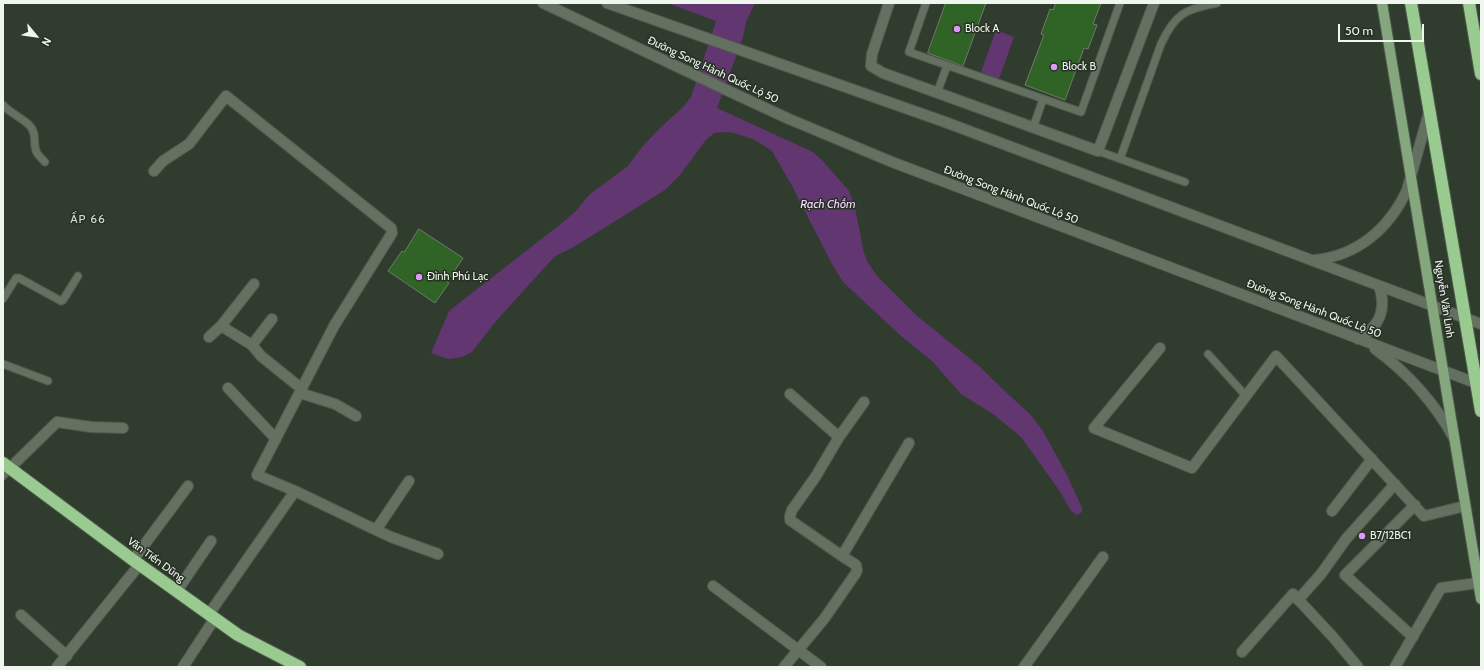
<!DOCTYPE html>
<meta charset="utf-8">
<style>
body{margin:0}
#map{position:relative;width:1484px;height:670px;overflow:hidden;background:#303c2e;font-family:Cabin,sans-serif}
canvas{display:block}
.frame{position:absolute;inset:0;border:4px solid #eff6ed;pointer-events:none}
.north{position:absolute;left:16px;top:16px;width:40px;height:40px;-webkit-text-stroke:3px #263124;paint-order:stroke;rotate:119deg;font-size:11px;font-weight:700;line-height:16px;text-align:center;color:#eff6ed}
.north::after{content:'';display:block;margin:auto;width:14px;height:18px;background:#eff6ed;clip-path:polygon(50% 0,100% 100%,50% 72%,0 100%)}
.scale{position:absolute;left:1338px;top:24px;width:86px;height:18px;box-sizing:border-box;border:2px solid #eff6ed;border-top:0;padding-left:5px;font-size:12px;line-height:14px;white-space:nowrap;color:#eff6ed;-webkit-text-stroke:3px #263124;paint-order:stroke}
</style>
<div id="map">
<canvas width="1484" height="670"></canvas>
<div class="frame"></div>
<div class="north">N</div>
<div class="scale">50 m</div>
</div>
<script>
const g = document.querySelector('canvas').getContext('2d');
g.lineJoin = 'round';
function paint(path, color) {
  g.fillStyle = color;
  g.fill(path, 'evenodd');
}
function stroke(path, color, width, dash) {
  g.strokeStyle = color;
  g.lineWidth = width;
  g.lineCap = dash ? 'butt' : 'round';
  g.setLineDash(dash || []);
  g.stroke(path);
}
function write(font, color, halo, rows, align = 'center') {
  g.font = font + ' Cabin,sans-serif';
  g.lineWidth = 3;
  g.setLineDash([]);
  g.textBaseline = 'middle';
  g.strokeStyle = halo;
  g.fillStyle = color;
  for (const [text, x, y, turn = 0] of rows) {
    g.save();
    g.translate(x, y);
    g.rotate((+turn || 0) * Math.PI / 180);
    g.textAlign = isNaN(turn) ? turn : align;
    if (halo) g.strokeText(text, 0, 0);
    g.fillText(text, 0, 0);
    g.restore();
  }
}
paint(new Path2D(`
 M667,3h88l-9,19 -3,15 -26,71 96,44 9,8 27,31 6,17 9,45 3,8 10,15 39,39 63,51 29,28 22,20 13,17 25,46 14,31v4l-5,3 -6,-4 -12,-21 -38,-53 -28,-23 -32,-20 -29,-33 -31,-25 -58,-54 -10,-16 -42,-82 -19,-33 -19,-12 -23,-7 -16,1 -9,8 -25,34 -15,15 -93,58 -17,8 -58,64 -25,32 -10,5 -14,2 -17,-6 18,-42 113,-88 14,-12 13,-16 39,-29 14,-19 17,-18 25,-23 7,-9 25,-76z
 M996,30l18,7 -15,42 -18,-7z`), '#623671');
const building = new Path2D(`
 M946,3h40l-23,63 -35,-13z
 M1056,3h45l-8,21 4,1 -9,24 -4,-1 -19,52 -40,-15 19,-50 -3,-1 9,-25 3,1z
 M419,229l44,29 -16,24 2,1 -14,20 -47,-32 14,-20 2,1z`);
paint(building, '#306326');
stroke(building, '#6e7b6b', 1);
const lane = new Path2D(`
 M926,3l-17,49 172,60 39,-109
 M937,93l10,-27
 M3,105c8,9 20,13 27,21 8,9 2,18 7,27 2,3 5,6 8,9
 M1033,128l10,-29
 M1098,151l87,31
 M1120,159l41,-115c14,-30 24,-35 56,-41
 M3,299l13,-21h3l42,23 2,-1 15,-24
 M1208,354l38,42
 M3,364l45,17
 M3,476l7,-8`);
const street = new Path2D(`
 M889,3l-17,51 -1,12 12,7 215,78 56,-148
 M154,171l9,-10 26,-17 37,-48 165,132 1,5 -58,93 -77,149 38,16 -86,123
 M272,319l-20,26 9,11 41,33
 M221,326l31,19
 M209,337l12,-11 33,-42
 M1160,348l-66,80 98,40 84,-112 148,160 41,-10
 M228,388l48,51
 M300,393l35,11 21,12
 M790,394l49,43
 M10,468l47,-46 34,5 32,1
 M295,491l81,39 33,-49
 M1332,511l40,-52
 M376,530l15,7 47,17
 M842,556l-52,-36v-4l2,-6 24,-34 23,-39 25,-35
 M133,560l55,-74
 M713,586l108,81
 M177,591l34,-50
 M1298,600l23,-26 25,-35 49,-55
 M21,615l46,41
 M1413,637l-68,-62 70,-70
 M1242,652l51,-58 40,43 25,30
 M57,667l83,-103
 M183,667l32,-49
 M784,667l40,-48 32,-46 1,-3 -1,-5 -14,-9 67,-113
 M1024,667l79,-110
 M1395,667l46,-79 37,-5`);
const secondary = new Path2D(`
 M543,3l192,91 54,25 103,43 589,223
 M607,3l338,119 536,202
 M1314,260c43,-4 75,-31 93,-70l22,-78
 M1358,339c22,-12 29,-30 21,-53
 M1375,349c33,24 59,53 79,89`);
const primary = new Path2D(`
 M1382,3l99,596`);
const highway = new Path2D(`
 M1411,3l70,408
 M1469,3l12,71
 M3,463l130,97 105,75 62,32`);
stroke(lane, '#50594e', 9);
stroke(street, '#50594e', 12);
stroke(secondary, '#50594e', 12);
stroke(primary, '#50594e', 12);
stroke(highway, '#50594e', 14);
stroke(lane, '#647161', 7);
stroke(street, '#647161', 10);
stroke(secondary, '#647161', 10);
stroke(primary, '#84a77d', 10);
stroke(highway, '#99cb90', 12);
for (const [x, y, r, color] of [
 [957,29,4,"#dc99f5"],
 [1054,67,4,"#dc99f5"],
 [419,277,4,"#dc99f5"],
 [1362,536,4,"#dc99f5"]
]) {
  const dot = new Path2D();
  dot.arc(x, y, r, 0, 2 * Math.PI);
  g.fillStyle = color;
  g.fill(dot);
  stroke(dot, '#263124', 1.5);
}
write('11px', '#eff6ed', '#263124', [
 ["Block A",965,29],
 ["Block B",1062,67],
 ["Đình Phú Lạc",427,277],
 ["B7/12BC1",1370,536]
], 'left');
write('11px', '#eff6ed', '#263124', [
 ["Đường Song Hành Quốc Lộ 50",713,70,25],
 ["Đường Song Hành Quốc Lộ 50",1011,195,21],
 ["Nguyễn Văn Linh",1444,299,81],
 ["Đường Song Hành Quốc Lộ 50",1314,309,21],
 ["Văn Tiến Dũng",156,560,36]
]);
write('italic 12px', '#f4dafe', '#263124', [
 ["Rạch Chồm",828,204]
]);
g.letterSpacing = '1px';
write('12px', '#ceddcc', '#263124', [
 ["ẤP 66",88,219]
]);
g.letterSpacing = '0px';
</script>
